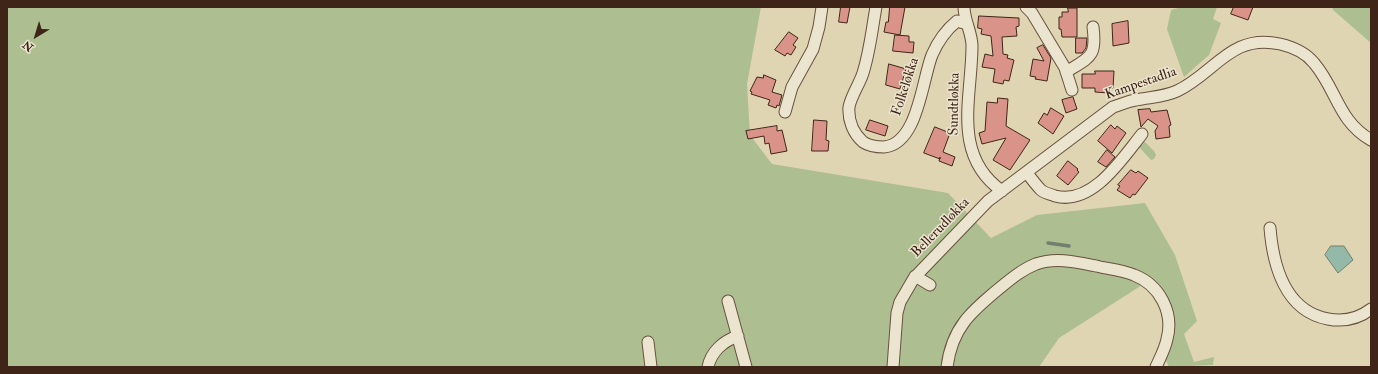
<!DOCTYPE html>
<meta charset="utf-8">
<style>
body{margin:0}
#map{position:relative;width:1378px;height:374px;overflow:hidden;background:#e0d5b3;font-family:"IM FELL Double Pica",serif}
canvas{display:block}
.frame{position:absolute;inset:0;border:8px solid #3f2518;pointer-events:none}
.north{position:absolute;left:16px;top:16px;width:40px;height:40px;-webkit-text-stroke:3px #ebe4ce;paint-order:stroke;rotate:218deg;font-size:11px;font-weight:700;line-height:16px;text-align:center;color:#3f2518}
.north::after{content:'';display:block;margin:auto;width:14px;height:18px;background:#3f2518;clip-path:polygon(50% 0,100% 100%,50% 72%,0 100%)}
</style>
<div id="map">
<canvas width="1378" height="374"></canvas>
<div class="frame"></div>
<div class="north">N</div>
</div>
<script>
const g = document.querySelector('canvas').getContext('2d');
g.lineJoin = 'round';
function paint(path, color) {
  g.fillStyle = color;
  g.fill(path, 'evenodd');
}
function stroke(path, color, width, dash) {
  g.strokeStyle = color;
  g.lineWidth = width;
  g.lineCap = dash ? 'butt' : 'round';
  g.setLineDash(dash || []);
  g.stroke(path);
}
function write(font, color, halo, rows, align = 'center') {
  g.font = font + ' "IM FELL Double Pica",serif';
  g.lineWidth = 3;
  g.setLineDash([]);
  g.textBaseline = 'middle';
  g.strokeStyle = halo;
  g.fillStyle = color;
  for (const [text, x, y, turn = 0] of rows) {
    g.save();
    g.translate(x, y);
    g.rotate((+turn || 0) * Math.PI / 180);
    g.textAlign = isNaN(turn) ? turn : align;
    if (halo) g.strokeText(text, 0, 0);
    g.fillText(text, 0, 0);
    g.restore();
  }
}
paint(new Path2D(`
 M7,7h754l-14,77 3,51 22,29 176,29 43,45 46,-23 108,-12 30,52 22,66 -13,13 10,28 20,-5 -1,8 -44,2 -4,-9 -1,-65 -14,-13 -91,58 -20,29h-1032z
 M1182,7h35l-4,12 8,4 -12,32 -25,22 -17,-48 4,-19z
 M1332,7h39v36l-38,-33z
 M1144,141l10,10 2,4 -2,4 -3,1 -12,-13z`), '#adbe90');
const water = new Path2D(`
 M1331,246h13l9,14 -15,13 -13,-18z`);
paint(water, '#94b9a8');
stroke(water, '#727e6e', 1);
stroke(new Path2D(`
 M1048,243l21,3`), '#727e6e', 3.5);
const building = new Path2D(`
 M841,7h9l-3,16 -8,-1z
 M890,7h15l-5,28 -16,-3 2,-10h2z
 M1234,7h19l-5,13 -17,-6z
 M1068,8h9v29h-15l-1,-8h-2v-12h3v-5h6z
 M979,16l40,2v8l-3,1 1,9 -15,1 1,17 5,1 -1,3 7,2 -5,21 -5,-1 -1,4 -10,-2 2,-13 -13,-2 3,-13 8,2 -2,-20 -10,-2 1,-5 -4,-1z
 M1128,21l1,22 -16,3 -1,-22z
 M789,32l9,6 -5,7 3,2 -5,8 -4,-2 -2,3 -10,-6z
 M895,35l14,1v6h5l-1,11 -20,-2z
 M1076,38h11l-1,10 -4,5h-6z
 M1043,45l8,13 -4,23 -12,-2 1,-2 -6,-1 3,-17 11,2 -7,-13z
 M889,64l17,5 -6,20 -14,-4z
 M1095,71h19l-1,17h-5v5l-13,-1v-4h-13v-14h13z
 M764,75l12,5 -4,12 10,3 -3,11 -2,-1 -1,3 -8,-3 2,-5 -19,-6 1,-2 -2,-1 7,-14 6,1z
 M1073,97l4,12 -11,4 -4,-13z
 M998,98l10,1 -2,27 24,14 -20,30 -17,-10 13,-22 -24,6 -3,-11 6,-2 2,-29 10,1z
 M1051,108l13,8 -11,18 -15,-11 6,-10 3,2z
 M1150,109l1,3 16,-2 4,15 -2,1 1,11 -14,2 -1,-8 3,-5 -10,-7 -7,8 -3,-17z
 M814,120l13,1 -1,19 3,1 -1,10h-16z
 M870,120l18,6 -3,10 -19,-6z
 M1111,125l4,4 2,-3 9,7 -14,20 -14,-12z
 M777,126v5l5,-1 5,21 -16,3 -2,-11 -4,1 -1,-8 -16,3 -2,-8z
 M935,127l15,6 -7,19 12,5 -3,9 -13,-5 1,-4v2l-16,-6z
 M1107,150l8,7 -9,10 -8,-5z
 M1068,161l10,8 -1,1 2,2 -11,13 -11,-9z
 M1131,170l5,3 2,-2 10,7 -13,17 -2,-1 -3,4 -13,-8 3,-4 -2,-1z`);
paint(building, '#d99389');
stroke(building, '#3f2518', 1);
const street = new Path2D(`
 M876,7c-4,22 -6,44 -13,66 -3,10 -12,23 -14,34 -1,13 4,26 14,35 6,4 14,5 21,5 34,-3 38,-67 48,-92 6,-14 14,-25 25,-34l10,3
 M964,7c0,13 8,26 8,39 0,51 -21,109 30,145
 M1026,7l6,6 33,55 7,22
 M1066,72c24,-15 31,-15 27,-45
 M785,112l7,-25 21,-38 6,-22 3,-20
 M1027,173c4,5 9,12 14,17 3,3 9,4 14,6 37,10 67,-37 87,-62
 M1270,228c3,37 15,83 58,91 16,3 30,0 43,-10
 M915,276l15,9
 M728,301l18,66
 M648,342l3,25
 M708,367c3,-15 15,-26 30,-31
 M893,367l4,-54 3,-11 14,-24 74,-77 125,-94c7,-2 15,-6 23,-7 14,-3 28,-3 41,-9 38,-18 54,-58 103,-47 13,3 26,9 34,19 23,27 24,58 57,77
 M947,367c5,-40 25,-56 54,-80 11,-9 22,-18 35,-23 20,-7 40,-2 60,2 12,3 26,4 38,9 26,10 40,38 33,64 -2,10 -7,19 -11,28`);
stroke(street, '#67513f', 13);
stroke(street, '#ebe4ce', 11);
write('14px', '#3f2518', '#ebe4ce', [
 ["Kampestadlia",1141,84,-19],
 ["Folkeløkka",906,87,-72],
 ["Sundtløkka",955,104,-89],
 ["Bellerudløkka",941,228,-46]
]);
</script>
